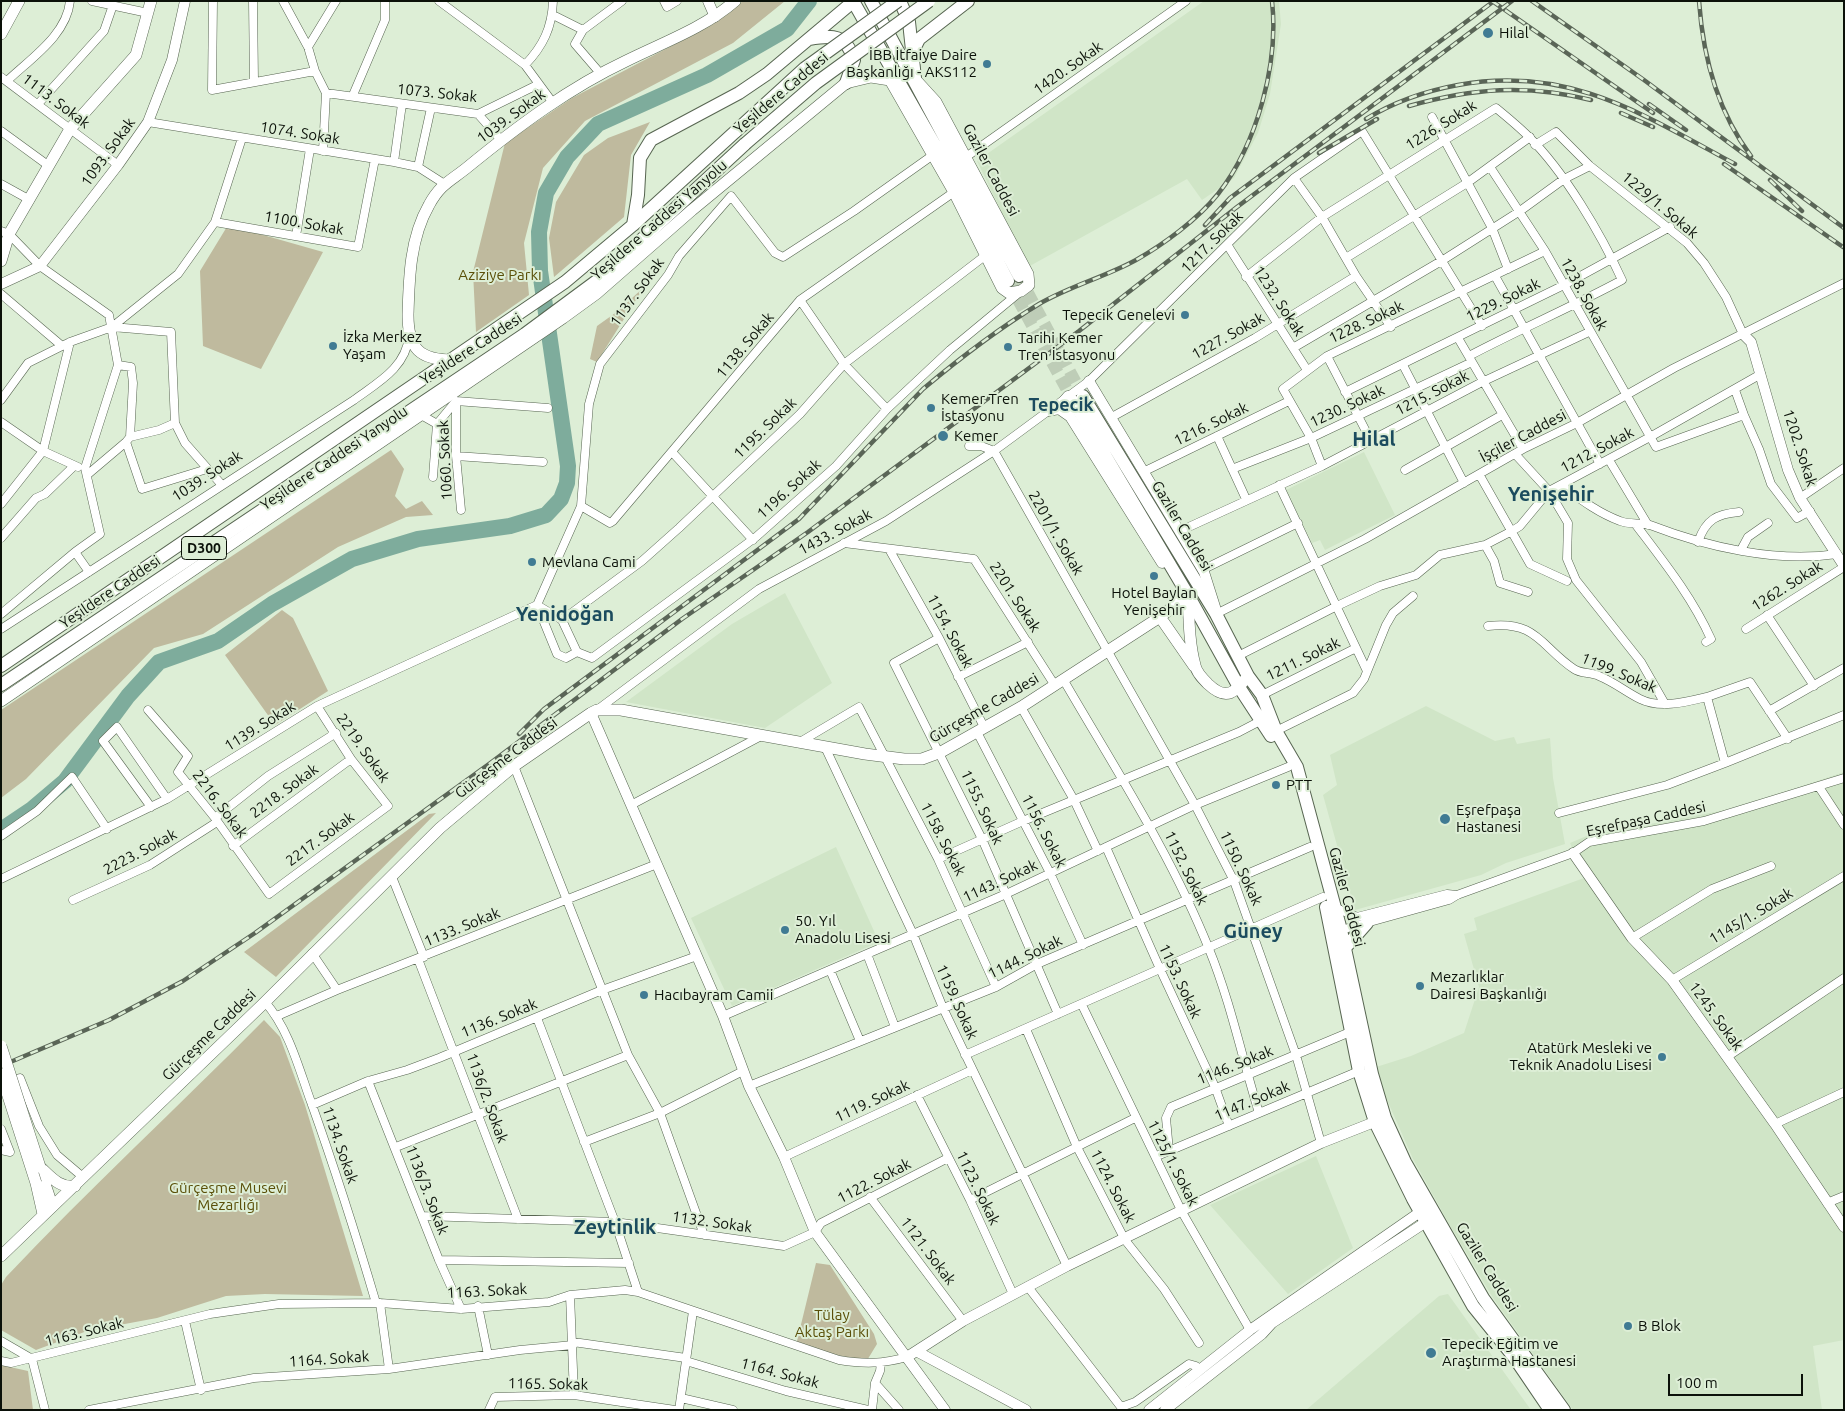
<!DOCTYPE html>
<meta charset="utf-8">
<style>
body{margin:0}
#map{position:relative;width:1845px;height:1411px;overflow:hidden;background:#ddeed6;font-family:Ubuntu,sans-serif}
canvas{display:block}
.frame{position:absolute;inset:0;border:2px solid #0b1109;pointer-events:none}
.scale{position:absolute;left:1668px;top:1374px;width:135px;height:22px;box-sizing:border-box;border:2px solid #0b1109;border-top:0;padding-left:6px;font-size:15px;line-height:18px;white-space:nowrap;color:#0b1109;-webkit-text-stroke:4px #ddeed6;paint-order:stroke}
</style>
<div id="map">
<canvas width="1845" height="1411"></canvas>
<div class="frame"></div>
<div class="scale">100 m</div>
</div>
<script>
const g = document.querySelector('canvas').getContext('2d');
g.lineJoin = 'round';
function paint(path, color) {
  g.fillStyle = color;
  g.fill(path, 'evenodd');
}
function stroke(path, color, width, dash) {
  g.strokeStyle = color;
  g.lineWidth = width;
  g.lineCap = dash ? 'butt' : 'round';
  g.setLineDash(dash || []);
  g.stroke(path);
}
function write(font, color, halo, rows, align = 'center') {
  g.font = font + ' Ubuntu,sans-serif';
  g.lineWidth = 4;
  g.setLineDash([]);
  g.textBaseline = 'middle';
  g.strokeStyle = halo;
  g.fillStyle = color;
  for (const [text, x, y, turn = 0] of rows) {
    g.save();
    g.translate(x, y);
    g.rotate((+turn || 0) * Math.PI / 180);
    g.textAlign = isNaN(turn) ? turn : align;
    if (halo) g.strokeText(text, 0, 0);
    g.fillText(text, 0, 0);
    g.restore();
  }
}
paint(new Path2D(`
 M1204,1h75l2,23 -11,70 -12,39 -24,45 -32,22 -15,-21 -159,88 -51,-106z
 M1364,452l31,63 -70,35 -5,-10 -8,3 -26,-53z
 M785,593l47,90 -67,45 -139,-26 106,-78z
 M1426,706l69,35 19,-4 3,7 33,-6 3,40 12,66 -59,19 -25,12 -126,35 -32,-115 14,-10 -7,-30z
 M1844,772v568l-31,6 9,64h-249l-80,-112 -45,-76 -35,-63 -40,-91 38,-12 53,-23 15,-46 -15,-53 13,-4 -3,-12 110,-40 -14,-35 19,-8 148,-27z
 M836,847l43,95 -147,64 -41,-88z
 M1316,1156l37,92 -65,46 -78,-89z
 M1448,1294l83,116h-225l133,-114z`), '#d0e5c7');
paint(new Path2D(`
 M743,1h42l-52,42 -148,78 -42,47 -19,75 5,52 -53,37 -3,-60 32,-129 67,-45 128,-67z
 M650,122l-19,33 -7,62 -70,60 -5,-39 7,-36 28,-47 24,-17z
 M228,225l95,27 -62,117 -58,-23 -3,-75z
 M644,287l-47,75 -7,-3 7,-33 21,-15z
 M391,450l13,19 -9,27 11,13 16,-8 11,14 -27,2 -68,30 -135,87 -49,14 -128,131 -25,19v-88z
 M282,610l11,8 35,73 -53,34 -50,-70z
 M436,813l-160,164 -32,-25 185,-138z
 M264,1020l16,17 25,68 58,191 -98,-2 -39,2 -69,22 -70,13 -51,19 -35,-20v-45l5,-8c83,-88 173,-171 258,-257z
 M816,1263l14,2 44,69 3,10 -11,18 -70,-17z
 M1,1365l27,6 5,39h-32z`), '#bfba9e');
stroke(new Path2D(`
 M1,830l31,-21 33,-28 63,-85 31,-34 59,-21 54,-37 80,-45 66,-20 92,-13 36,-11 15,-16 6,-16 1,-17 -28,-195 -1,-39 7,-39 21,-36 31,-33 109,-49 80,-46 22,-28`), '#7eac9c', 16);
stroke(new Path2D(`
 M1019,276l64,120
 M1009,283l64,118`), '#becdb7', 12, [12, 6]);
const minor = new Path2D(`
 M92,1l56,12
 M213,1l-1,89 103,-19
 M253,1l1,80
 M283,1l25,46 7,24 11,22 -3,58
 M439,1l86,64 28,38
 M664,1l3,6 10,-6
 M553,15l30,15
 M308,47l28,-46
 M525,65c18,-19 27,-37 28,-64
 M600,73l-25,-29 8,-14 39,-29
 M1,77l117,88
 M7,81c23,-22 60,-46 63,-80
 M326,93l152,21 61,-30
 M353,95l32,-75v-19
 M38,104l66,-73 9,-26
 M478,114l23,26
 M1432,117l60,111 16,41
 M148,122l246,40 24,5 25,16
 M1,131l48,35
 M1535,145l21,-13 34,34 97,77 17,20 22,34 17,37
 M966,157l220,-156
 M394,162l8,-58
 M418,167l13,-59
 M1490,167l55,84 111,196 88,-32
 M1294,178l28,39 34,59 35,51
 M1,184l29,16
 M215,222l143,25 17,-88
 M1,231l8,3 31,32 69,49 9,50 -33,103 15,66 -25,18 14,20
 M296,236l14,-87
 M1228,246l79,124
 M1346,258l121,-75 63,-46
 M1495,276l105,188
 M1246,277l76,-60 174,-109c11,9 22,18 32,28 36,35 73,98 94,144 -50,27 -102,49 -153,76
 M1,294l61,52
 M800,300l44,64 43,45
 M112,327l66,-53 37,-52 27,-84
 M1458,338l65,111
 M1293,348l150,-88 77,-49 44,-32 26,-13
 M1327,356l43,83
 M118,365l13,2 2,16 -3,54 -4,5 16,47 65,-20
 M1403,365l61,118
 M1735,390l9,25 15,34 12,35 26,34 13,-7
 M1345,392l219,-107 106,-58
 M1,400l27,-37 42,-21 42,-15 59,5 4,91 10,20 36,41
 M456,401v55l5,54
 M456,401l92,7
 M423,416l14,8
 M1112,417l143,-79 101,-62
 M1,422l42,29 35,16
 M1217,436l29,63
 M130,437l29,-7 16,-7
 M969,446h12l13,5 201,354 39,76 62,174 25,88
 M672,452l81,88
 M1515,454l34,37 19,32 -1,36 9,21 65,82 24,42
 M456,456l87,6
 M1609,460l39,65
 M1322,466l-11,-28 -28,-49 44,-33 218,-105
 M1232,469l79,-31 161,-76
 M1405,470l97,-55
 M1145,471l144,-70
 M1479,474l51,90 37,17
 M87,475l39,-33
 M433,477l4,-53 19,-23
 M1279,485l88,186
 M1561,485c19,14 37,28 59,36 9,4 21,1 30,4 57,22 126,38 187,29
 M1800,498l44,-30
 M1,504l42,-53 27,-109
 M581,506l29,17 3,-2 187,-221 154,-108
 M1636,525c28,37 56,72 75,114l-5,3
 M1180,531l142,-65 160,-84 107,-50
 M1,538l35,-40 9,-4 29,-28
 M1698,542c8,-23 19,-28 41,-30
 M844,543l130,16 80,125
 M1485,545l9,16 6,22 28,9
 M889,549l50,89 45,89
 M1741,550l7,-13 20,-14
 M1202,570l96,-47
 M1,614l74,-62
 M1216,614l149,-75 158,-90 54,-26 97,-55 170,-85
 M1767,615l47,71
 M562,620l80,-59 37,-33 121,-114 44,-50 142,-109
 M1488,626c49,-6 53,21 86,43 7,5 17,3 25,7 15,6 27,16 41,23 20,10 46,3 67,-2l18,66 119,-48
 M1,629l353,-229c23,-17 52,-32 55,-64
 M1746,629l98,-62
 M939,638l-45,25 88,176 76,175
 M577,652l-15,-32 -25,-15 44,-99 8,-102 11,-40 68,-89 11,-19 52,-60 44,57 8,4 71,-46 79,-56
 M577,652l15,6 164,-121 80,-71 51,-57 63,-59 70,-58
 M1238,656l99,-50 43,-20 36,-11 24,-20 45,-10 27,-14 8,-5 29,-35 101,-54 111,-63
 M958,677l70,-35
 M1063,679c51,88 108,175 146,270 22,54 33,109 50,164
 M1262,695l94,-47
 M1707,697l43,-15 38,57
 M1021,707l53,93 24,51
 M148,710l40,46 -10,16 37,46 54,76 119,-88 -37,-47 -34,-53
 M597,710l162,-121 127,-68 108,-70 95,-70 205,-203 68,-47 120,195
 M1769,711l75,-43
 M1276,731l77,-38 11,-14 22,-54 7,-12 20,-17
 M977,732l73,141 33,72
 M800,742l59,-35 79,152 58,128
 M825,747l88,187 30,74 124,258
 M514,766l114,289 32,58 44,122
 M1819,787l25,38
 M631,805l132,-70
 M151,807l-48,-66 14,-14 50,72
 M1559,813l108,-28 58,-22
 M215,818l53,-42 68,-43
 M1,836l36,-25 35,-34 35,52
 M233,846l118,-87
 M1106,847l54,122 55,118 14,39
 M938,859l85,-38 216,-89 23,-12
 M392,877l32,80
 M1,879l166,-80 150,-93 220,-101 20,49 9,4 11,-6
 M73,900l77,-35 67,-43
 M1336,908l21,9 90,-23 10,1
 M1338,929l3,1 108,-30 8,-5 116,-42 16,-11 115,-21 140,-43
 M1632,938l80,-49 59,-23
 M312,953l25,37
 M867,954l28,73
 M418,959l100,260
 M830,970l30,71
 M1672,980l172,-104
 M265,1002c24,27 34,67 46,100 24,67 45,133 65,201
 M1082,1005l100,207 68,118
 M277,1016l60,-26 320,-126
 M723,1016l283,-122 189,-89 93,-38
 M537,1018l78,204 23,70
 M1026,1029l51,118 48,93 39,49 35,54
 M965,1055l358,-158
 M1727,1057l117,-79
 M368,1081l71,179 22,49
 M8,1082l12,-4 19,48 18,29 27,23
 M749,1086l247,-99 41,-23 273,-117
 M917,1095l53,105 43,94
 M312,1105l56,-24 39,-11 32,-12 163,-68 95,-34
 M1775,1124l69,-32
 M1,1129l9,23 -9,-2
 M584,1142l76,-29 83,-42
 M396,1147l232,-92
 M1169,1151l-3,-33 5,-11 179,-75
 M1157,1156l202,-85
 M784,1157l188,-87
 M870,1197l93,124
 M970,1200l165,-82
 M1827,1203l17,-7
 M422,1216l193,6 169,24 31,-14 6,-9 127,-65
 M439,1260l190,3
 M1028,1287l93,120 14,-5 54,-38 7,2 2,5
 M570,1295l4,100
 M380,1303l9,66
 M478,1306l10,49
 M185,1321l16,69
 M1,1341l31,18 13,51
 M573,1342l113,16
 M1,1361l10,2 199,-49 69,-10 101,-1 81,6 88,-7 21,-7 55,-5 13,2 201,68c24,4 44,4 68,-3
 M686,1361l100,30 82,19
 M881,1363l-1,8 -5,12 24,27
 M681,1398l52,12
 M89,1410l165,-32 135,-9 131,-19 53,-5
 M489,1410l6,-13 79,-2 101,15
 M679,1410l14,-99
 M872,1410l3,-27`);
const tertiary = new Path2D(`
 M708,1l7,16
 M1,284l39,-18 78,-101 30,-43 24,-62 13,-59
 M1743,334l8,8 37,128 12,28 44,68
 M1089,381l115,191 12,38
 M1068,396l-5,6 8,16 91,145
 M1048,411l11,-2 10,7
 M591,713l132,303 26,70 35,71 31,75 130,178
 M1573,853l59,85 40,42 103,144 69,103
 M916,1351l110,59
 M907,1357l56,-36 104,-55 254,-123 61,-24
 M1149,1410l101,-80 170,-118
 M1165,1410l97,-76 10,-11 154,-101`);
const secondary = new Path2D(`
 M1,34l18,-33
 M1,261l8,-27 61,-105 66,-74 15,-54
 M453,360c-33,0 -45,-11 -45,-45 1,-37 2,-77 21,-110 12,-22 22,-24 40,-39 49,-40 100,-78 157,-105 36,-18 78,-33 109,-60
 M1188,595c1,23 1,48 7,70 1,7 8,14 13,19 19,18 27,8 40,-8
 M1188,595l-28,22 34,49
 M1,701l562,-383 33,-24 96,-84 154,-127 25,-6 19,3 64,112 48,96 7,5 12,-2 8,-6 -1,-11 -92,-172 -21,-23
 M40,1167c11,10 19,21 35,19
 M40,1169l12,36
 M36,1183l7,31
 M1,1256l262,-252 177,-176 74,-62 77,-53 6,-3h24l244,44 39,5h18l19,-7 80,-45 139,-90`);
const primary = new Path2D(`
 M853,1l95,167 60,113
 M871,1l148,275
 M1083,396l133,218 32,62 14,19 14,36 21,36 44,163 31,144 13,44 20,44 78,136 81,112
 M1073,401l115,194 51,92 32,49
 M1326,907l33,164 16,51 38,77 60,107 41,51 36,53
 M1344,949l23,-26`);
const trunk = new Path2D(`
 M900,1l9,21 6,56
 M809,39c24,-4 37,-5 45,21l-8,23
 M913,60l2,-13 4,-8 49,-38
 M633,225l5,-30 2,-37 11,-18 88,-47 28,-19 87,-73
 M1,666l564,-384 68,-57 103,-94
 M1,685l524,-351 73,-54 147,-136`);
stroke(minor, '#576551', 9);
stroke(tertiary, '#576551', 11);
stroke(secondary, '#576551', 12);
stroke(primary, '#576551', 14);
stroke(trunk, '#576551', 14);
stroke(minor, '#fff', 8);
stroke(tertiary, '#fff', 10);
stroke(secondary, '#fff', 11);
stroke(primary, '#fff', 12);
stroke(trunk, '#fff', 12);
const rail = new Path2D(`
 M1492,1l161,112
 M1532,1l112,79 200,148
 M1699,1c4,56 18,110 52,155
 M1649,104l37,26
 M1409,106c64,-18 118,-22 182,-6
 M1621,113l32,14
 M1366,119c28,-17 59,-28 92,-34 111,-20 184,29 277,79
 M1319,153l58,-34
 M1724,164l119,83
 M1770,180l32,31
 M1205,225l25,-27 264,-197
 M519,734l25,-25 255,-190 124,-130c37,-31 75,-60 116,-85 31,-18 66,-27 97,-44 28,-16 61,-40 82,-66 39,-50 61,-130 54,-193
 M1,1066l108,-46 74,-39 72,-48 234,-169 193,-145 126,-87 271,-201 158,-124 275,-206`);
stroke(rail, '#5a6557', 4.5);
stroke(rail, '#ddeed6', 2.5, [8]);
const secondaryBridge = new Path2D(`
 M1,1046l39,121
 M1,1074l35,109`);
const trunkBridge = new Path2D(`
 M736,131l69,-63 93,-67
 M745,144l71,-61 113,-82`);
stroke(secondaryBridge, '#576551', 12, []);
stroke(trunkBridge, '#576551', 14, []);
stroke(secondaryBridge, '#fff', 11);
stroke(trunkBridge, '#fff', 12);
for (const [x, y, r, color] of [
 [1488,33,6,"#407b93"],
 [987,64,5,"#407b93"],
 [1185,315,5,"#407b93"],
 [333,346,5,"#407b93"],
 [1008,347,5,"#407b93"],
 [931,408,5,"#407b93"],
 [943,436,6,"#407b93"],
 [532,562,5,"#407b93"],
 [1154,576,5,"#407b93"],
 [1276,785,5,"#407b93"],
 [1445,819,6,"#407b93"],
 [785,930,5,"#407b93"],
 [1420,986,5,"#407b93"],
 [644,995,5,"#407b93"],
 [1662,1057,5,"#407b93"],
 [1628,1326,5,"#407b93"],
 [1431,1353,6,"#407b93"]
]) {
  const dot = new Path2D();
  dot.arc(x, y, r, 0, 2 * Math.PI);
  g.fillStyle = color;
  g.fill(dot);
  stroke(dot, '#ddeed6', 2);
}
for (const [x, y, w] of [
 [204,548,45]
]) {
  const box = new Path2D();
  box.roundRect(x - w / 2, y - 11.5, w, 23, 4);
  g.fillStyle = '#ddeed6';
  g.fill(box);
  stroke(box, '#0b1109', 1);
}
write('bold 14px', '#0b1109', null, [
 ["D300",204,548]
]);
write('15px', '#0b1109', '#ddeed6', [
 ["Hilal",1499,33],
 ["İBB İtfaiye Daire",977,55,"right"],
 ["Başkanlığı - AKS112",977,72,"right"],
 ["Tepecik Genelevi",1175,315,"right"],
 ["İzka Merkez",343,337],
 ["Yaşam",343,354],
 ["Tarihi Kemer",1018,338],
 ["Tren İstasyonu",1018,355],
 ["Kemer Tren",941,399],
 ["İstasyonu",941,416],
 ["Kemer",954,436],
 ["Mevlana Cami",542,562],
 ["Hotel Baylan",1154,593,"center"],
 ["Yenişehir",1154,610,"center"],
 ["PTT",1286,785],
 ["Eşrefpaşa",1456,810],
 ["Hastanesi",1456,827],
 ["50. Yıl",795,921],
 ["Anadolu Lisesi",795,938],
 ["Mezarlıklar",1430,977],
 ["Dairesi Başkanlığı",1430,994],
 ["Hacıbayram Camii",654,995],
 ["Atatürk Mesleki ve",1652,1048,"right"],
 ["Teknik Anadolu Lisesi",1652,1065,"right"],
 ["B Blok",1638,1326],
 ["Tepecik Eğitim ve",1442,1344],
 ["Araştırma Hastanesi",1442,1361]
], 'left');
write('15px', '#0b1109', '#ddeed6', [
 ["1420. Sokak",1068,68,-35],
 ["1073. Sokak",437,93,6],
 ["Yeşildere Caddesi",781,93,-40],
 ["1113. Sokak",56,101,37],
 ["1039. Sokak",511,116,-36],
 ["1226. Sokak",1441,125,-32],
 ["1074. Sokak",300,133,9],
 ["1093. Sokak",108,152,-54],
 ["Gaziler Caddesi",991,170,62],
 ["1229/1. Sokak",1660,205,40],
 ["Yeşildere Caddesi Yanyolu",659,220,-41],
 ["1100. Sokak",304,223,10],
 ["1217. Sokak",1212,242,-45],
 ["1137. Sokak",637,292,-54],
 ["1238. Sokak",1584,294,61],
 ["1229. Sokak",1503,300,-26],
 ["1232. Sokak",1279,301,57],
 ["1228. Sokak",1366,322,-25],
 ["1227. Sokak",1228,336,-29],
 ["1138. Sokak",745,345,-50],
 ["Yeşildere Caddesi",471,349,-33],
 ["1215. Sokak",1432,393,-27],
 ["1230. Sokak",1347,406,-25],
 ["1216. Sokak",1211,424,-26],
 ["1195. Sokak",765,428,-44],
 ["İşçiler Caddesi",1523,436,-28],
 ["1202. Sokak",1800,448,72],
 ["1212. Sokak",1597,450,-28],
 ["Yeşildere Caddesi Yanyolu",334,458,-34],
 ["1060. Sokak",445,460,-93],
 ["1039. Sokak",207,476,-33],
 ["1196. Sokak",789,489,-42],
 ["Gaziler Caddesi",1182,526,59],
 ["1433. Sokak",835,532,-28],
 ["2201/1. Sokak",1056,533,60],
 ["1262. Sokak",1787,586,-32],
 ["Yeşildere Caddesi",110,592,-34],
 ["2201. Sokak",1015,597,57],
 ["1154. Sokak",950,631,62],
 ["1211. Sokak",1303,659,-26],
 ["1199. Sokak",1619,673,23],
 ["Gürçeşme Caddesi",984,708,-30],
 ["1139. Sokak",260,726,-32],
 ["2219. Sokak",363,748,55],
 ["Gürçeşme Caddesi",506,758,-37],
 ["2218. Sokak",284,791,-36],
 ["2216. Sokak",220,804,53],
 ["1155. Sokak",982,807,65],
 ["Eşrefpaşa Caddesi",1646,819,-12],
 ["1156. Sokak",1044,831,63],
 ["2217. Sokak",320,839,-36],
 ["1158. Sokak",943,839,63],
 ["2223. Sokak",140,852,-28],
 ["1152. Sokak",1186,868,64],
 ["1150. Sokak",1241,868,65],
 ["1143. Sokak",1000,881,-25],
 ["Gaziler Caddesi",1347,897,75],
 ["1145/1. Sokak",1751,916,-31],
 ["1133. Sokak",462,927,-22],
 ["1144. Sokak",1025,957,-26],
 ["1153. Sokak",1180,981,65],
 ["1159. Sokak",957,1002,66],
 ["1245. Sokak",1716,1016,54],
 ["1136. Sokak",499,1018,-22],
 ["Gürçeşme Caddesi",209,1035,-44],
 ["1146. Sokak",1235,1065,-22],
 ["1136/2. Sokak",487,1098,70],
 ["1119. Sokak",872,1101,-25],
 ["1147. Sokak",1252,1101,-23],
 ["1134. Sokak",340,1145,71],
 ["1125/1. Sokak",1173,1163,63],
 ["1122. Sokak",874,1181,-27],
 ["1124. Sokak",1113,1186,63],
 ["1123. Sokak",978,1188,64],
 ["1136/3. Sokak",427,1190,69],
 ["1132. Sokak",712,1222,8],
 ["1121. Sokak",928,1251,53],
 ["Gaziler Caddesi",1487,1267,58],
 ["1163. Sokak",487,1291,-3],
 ["1163. Sokak",84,1332,-14],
 ["1164. Sokak",329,1359,-4],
 ["1164. Sokak",780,1373,15],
 ["1165. Sokak",548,1384,1]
]);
write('15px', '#5a4f08', '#ddeed6', [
 ["Aziziye Parkı",500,275],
 ["Gürçeşme Musevi",228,1188],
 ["Mezarlığı",228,1205],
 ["Tülay",832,1315],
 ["Aktaş Parkı",832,1332]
]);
write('bold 18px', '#1b4b5e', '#ddeed6', [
 ["Tepecik",1061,405]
]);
write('bold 20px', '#1b4b5e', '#ddeed6', [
 ["Hilal",1374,439],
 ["Yenişehir",1551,494],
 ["Yenidoğan",565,614],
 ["Güney",1253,931],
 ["Zeytinlik",615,1227]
]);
</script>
